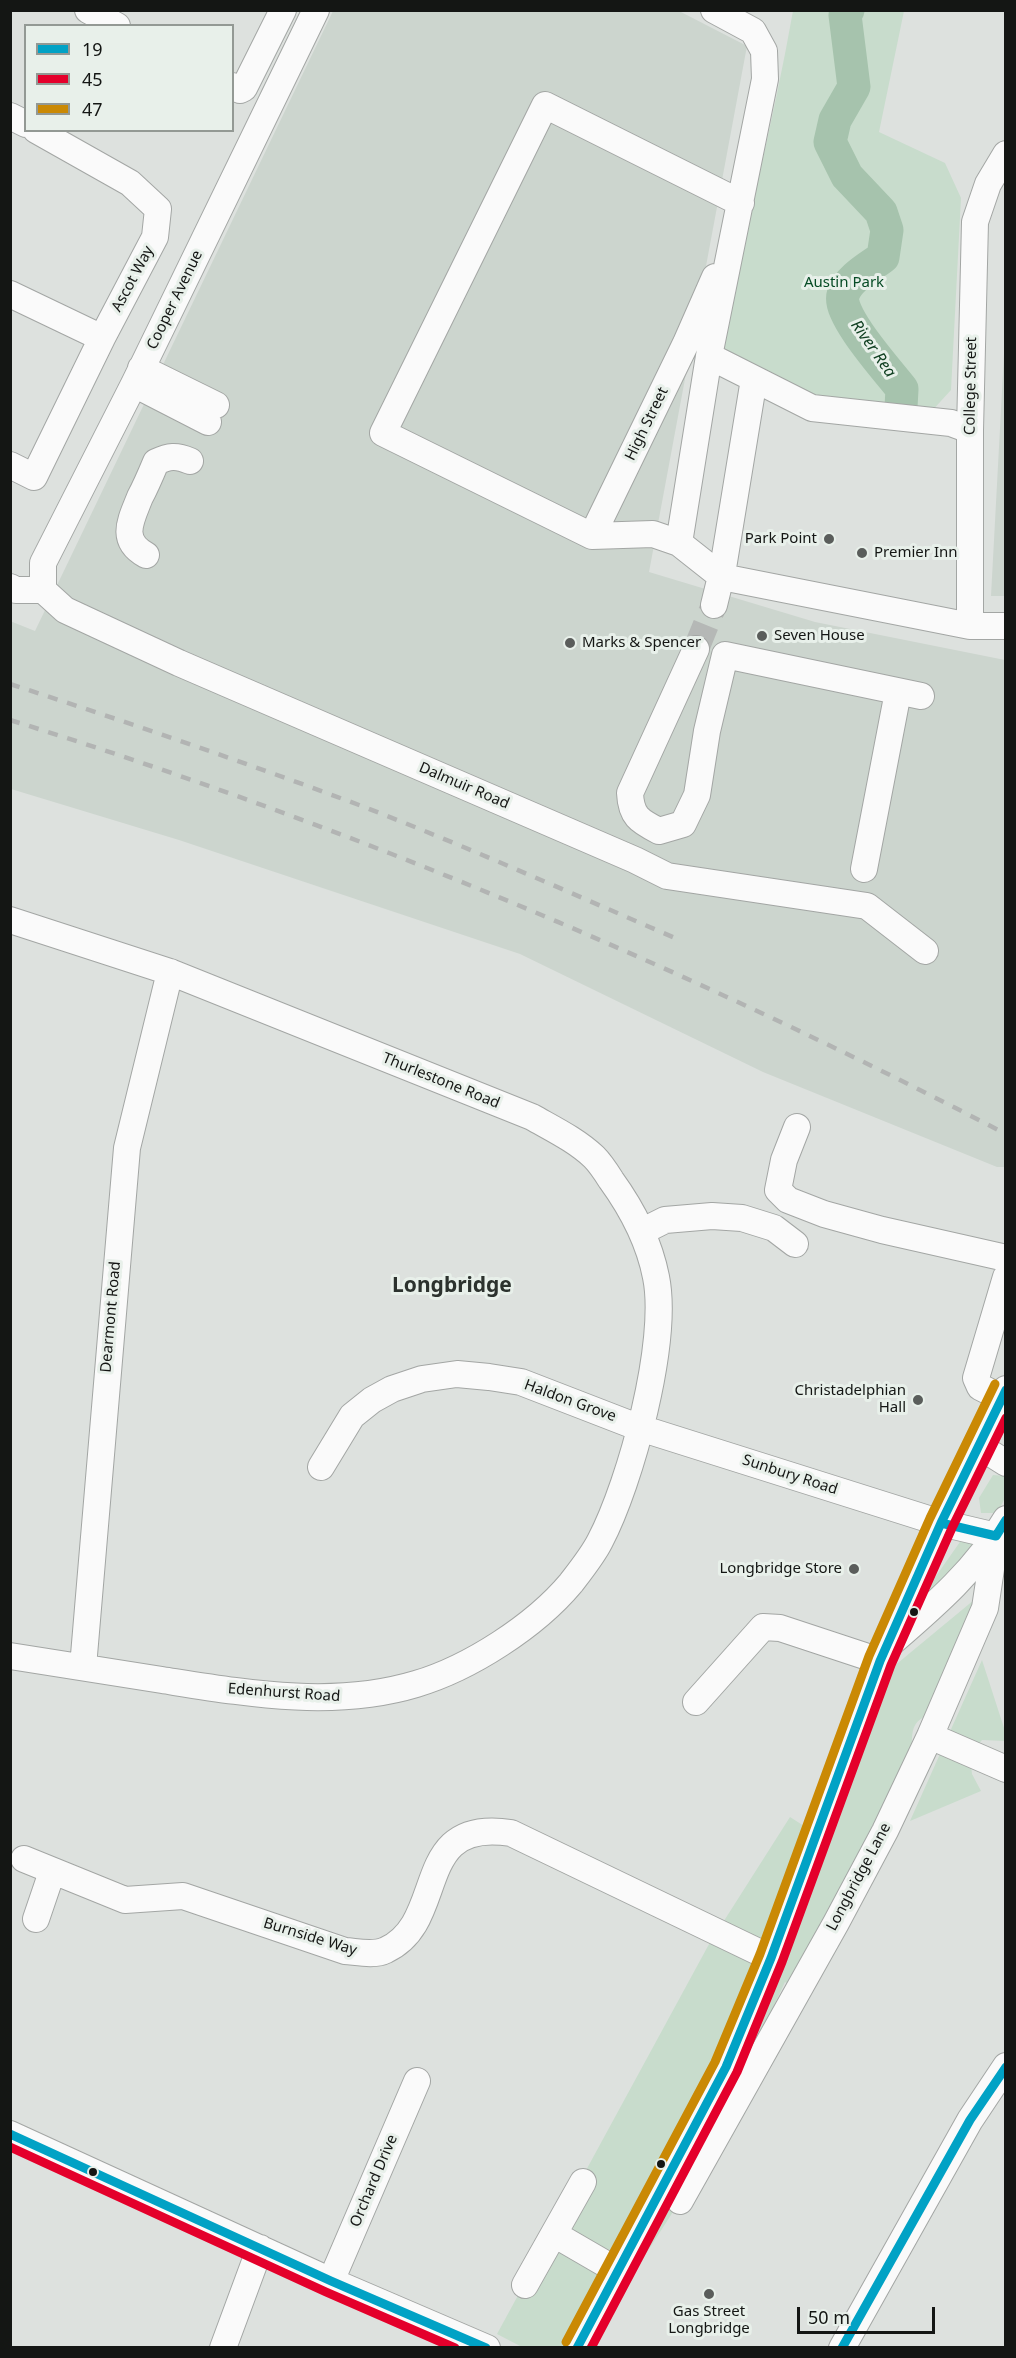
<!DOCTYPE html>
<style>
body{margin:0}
#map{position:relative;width:1016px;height:2358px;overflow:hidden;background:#dde1de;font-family:"Noto Sans",sans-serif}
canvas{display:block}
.frame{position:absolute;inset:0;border:12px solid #141614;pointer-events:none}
.legend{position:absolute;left:24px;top:24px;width:210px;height:108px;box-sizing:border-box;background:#e8f0ea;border:2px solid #939994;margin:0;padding:8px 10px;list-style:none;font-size:18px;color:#141614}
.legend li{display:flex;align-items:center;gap:12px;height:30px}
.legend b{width:30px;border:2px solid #939994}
.scale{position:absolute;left:797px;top:2307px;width:138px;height:27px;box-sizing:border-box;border:3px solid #141614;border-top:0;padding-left:8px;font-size:18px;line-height:21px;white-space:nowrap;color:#141614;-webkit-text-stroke:4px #e8f0ea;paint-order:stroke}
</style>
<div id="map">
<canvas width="1016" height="2358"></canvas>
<div class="frame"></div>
<ul class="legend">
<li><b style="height:8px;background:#01a2c5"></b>19</li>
<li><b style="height:8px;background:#e4002b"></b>45</li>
<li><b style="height:8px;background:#ca8904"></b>47</li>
</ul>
<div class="scale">50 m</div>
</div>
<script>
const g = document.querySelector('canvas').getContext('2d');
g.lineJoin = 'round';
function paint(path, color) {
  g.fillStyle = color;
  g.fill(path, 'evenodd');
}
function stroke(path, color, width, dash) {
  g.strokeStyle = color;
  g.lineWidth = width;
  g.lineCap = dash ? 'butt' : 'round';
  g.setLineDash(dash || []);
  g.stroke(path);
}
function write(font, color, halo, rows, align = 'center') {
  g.font = font + ' "Noto Sans",sans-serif';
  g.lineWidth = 6;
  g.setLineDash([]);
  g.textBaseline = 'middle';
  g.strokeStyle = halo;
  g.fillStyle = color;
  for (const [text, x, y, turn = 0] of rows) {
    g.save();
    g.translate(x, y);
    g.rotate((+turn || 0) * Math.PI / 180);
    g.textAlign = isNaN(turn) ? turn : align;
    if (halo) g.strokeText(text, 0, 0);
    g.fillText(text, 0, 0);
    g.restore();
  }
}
paint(new Path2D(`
 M333,11h346l68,35 -98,526 166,50 190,38v507h-8l-234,-95 -243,-118 -341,-114 -168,-51 -1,-168 25,10z
 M1005,335v261h-14z`), '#ccd5ce');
paint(new Path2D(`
 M793,11h111l-25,121 66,31 16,35 -10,192 -21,23 -131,-16 -83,-49c29,-112 57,-224 77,-337z
 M993,1475l12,1v22l-8,15h-16l-2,-15z
 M962,1539l13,6 -46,54 -2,-10z
 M980,1595l-49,119c-21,7 -19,19 -19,38l-121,234 -6,-4 -16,34 9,7 -98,178 -38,59 -8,-4 99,-186 75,-168 85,-235z
 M982,1660l23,71v10l-23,-1 -12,14 2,20 9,17 -71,30z
 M790,1817l14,9 -38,115 -13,24 -34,100 -151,282h-46l-25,-13 211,-388z`), '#c8dccc');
stroke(new Path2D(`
 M848,10l-3,5 9,72 -19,33 -5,22 17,34 34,36 6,18 -4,27c-12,9 -35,21 -40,38 -6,20 46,77 59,94l-1,18`), '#a6c3ad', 33);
stroke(new Path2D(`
 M696,649l18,-44`), '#b5b8b6', 26, [26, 13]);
const minor = new Path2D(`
 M88,10l29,16
 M232,86l8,4 4,-2 39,-78
 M10,116l16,8
 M741,203l-196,-98 -162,328 209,103 61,-2 26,9 43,34 248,49h36
 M10,294l92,44
 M709,356l103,52 139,15 19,7
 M141,368l75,37
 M134,384l74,38
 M10,465l24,12 68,-139 53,-101 3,-28 -28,-26 -94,-53
 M592,536l94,-193 29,-66
 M679,543l30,-187 56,-277 -1,-28 -11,-20 -39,-21
 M146,555c-27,-15 -15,-35 -6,-58 6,-11 11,-23 16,-35 13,-6 20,-7 34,-1
 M10,587l6,3h27l22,20 114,53 456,197 32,16 200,30 58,45
 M43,590v-27l91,-179 182,-374
 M714,605l9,-37 31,-189
 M970,626v-196l5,-208 13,-38 18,-30
 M696,649l-66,144c1,23 9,28 29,38l24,-7 14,-29 10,-64 18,-76 196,41
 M864,869l34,-177
 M10,920l160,52 362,145c21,12 44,23 62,40 6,6 12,15 17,23 21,29 38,61 45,97 13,64 -25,205 -56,264 -7,14 -19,29 -29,42 -36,43 -101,85 -155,101 -83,25 -171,9 -254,-4 -50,-8 -101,-16 -152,-24
 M797,1127l-13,33 -6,30 10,10 36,14 58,16 124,28
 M643,1231l22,-11 47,-4 30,2 32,10 21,16
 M1002,1398l-22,-11 -4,-9 30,-101
 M979,1446l27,17
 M321,1467l31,-51 20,-16 20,-11 30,-10 35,-5 32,3 32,5 119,46 301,95 55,13
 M891,1643c44,-38 85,-73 115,-124
 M83,1667l44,-519 43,-176
 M696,1702l67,-75 17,1 100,33
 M930,1736l76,33
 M24,1859l101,41 58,-4 162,55c13,1 29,5 41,-1 63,-29 24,-133 125,-117l260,125
 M36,1919l16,-47
 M10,2134l321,147 156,67
 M680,2201l156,-278 49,-92 45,-95 55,-128 11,-72
 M554,2234l62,36
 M331,2281l86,-200
 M525,2285l58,-103
 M223,2348l37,-100
 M577,2348l149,-281 45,-109 109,-297 61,-138 65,-134
 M842,2348l128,-228 36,-54`);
stroke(minor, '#a3a6a4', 28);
stroke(minor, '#fafafa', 26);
stroke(new Path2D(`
 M10,684c117,38 234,78 349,121 109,42 216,90 323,136
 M10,720c344,107 677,248 996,414`), '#b2b4b3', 4.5, [10, 10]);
stroke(new Path2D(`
 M941,1523l55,13 10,-16
 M10,2134l321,147 155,67
 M577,2348l149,-281 45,-109 109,-297 61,-138 65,-133
 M842,2348l128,-228 36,-53`), '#01a2c5', 9);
stroke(new Path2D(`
 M10,2147l316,145 129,56
 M591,2348l146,-276 45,-110 109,-297 61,-137 54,-110`), '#e4002b', 9);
stroke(new Path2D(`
 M566,2342l149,-280 45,-108 109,-298 61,-138 65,-134`), '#ca8904', 9);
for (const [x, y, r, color] of [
 [829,539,6,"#5a5d5b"],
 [862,553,6,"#5a5d5b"],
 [762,636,6,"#5a5d5b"],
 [570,643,6,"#5a5d5b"],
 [918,1400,6,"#5a5d5b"],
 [854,1569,6,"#5a5d5b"],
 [914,1612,5,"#141614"],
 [661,2164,5,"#141614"],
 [93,2172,5,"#141614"],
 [709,2294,6,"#5a5d5b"]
]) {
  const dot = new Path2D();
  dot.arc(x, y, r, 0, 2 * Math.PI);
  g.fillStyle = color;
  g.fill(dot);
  stroke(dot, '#e8f0ea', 2);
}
write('15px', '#141614', '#e8f0ea', [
 ["Ascot Way",133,279,-62],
 ["Cooper Avenue",175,300,-64],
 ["College Street",971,386,-89],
 ["High Street",647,424,-64],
 ["Dalmuir Road",464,786,23],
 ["Thurlestone Road",441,1081,22],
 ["Dearmont Road",111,1317,-85],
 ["Haldon Grove",570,1401,20],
 ["Sunbury Road",790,1475,18],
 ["Edenhurst Road",284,1693,4],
 ["Longbridge Lane",859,1877,-62],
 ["Burnside Way",310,1937,17],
 ["Orchard Drive",374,2181,-67]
]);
write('15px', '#064b25', '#e8f0ea', [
 ["Austin Park",844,283]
]);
write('15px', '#141614', '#e8f0ea', [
 ["Park Point",817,539],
 ["Premier Inn",874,553,"left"],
 ["Seven House",774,636,"left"],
 ["Marks & Spencer",582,643,"left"],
 ["Christadelphian",906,1391],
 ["Hall",906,1408],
 ["Longbridge Store",842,1569],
 ["Gas Street",709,2312,"center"],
 ["Longbridge",709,2329,"center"]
], 'right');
write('italic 16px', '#114022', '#e8f0ea', [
 ["River Rea",873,349,55]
]);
write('bold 21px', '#2c322e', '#e8f0ea', [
 ["Longbridge",452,1286]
]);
</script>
